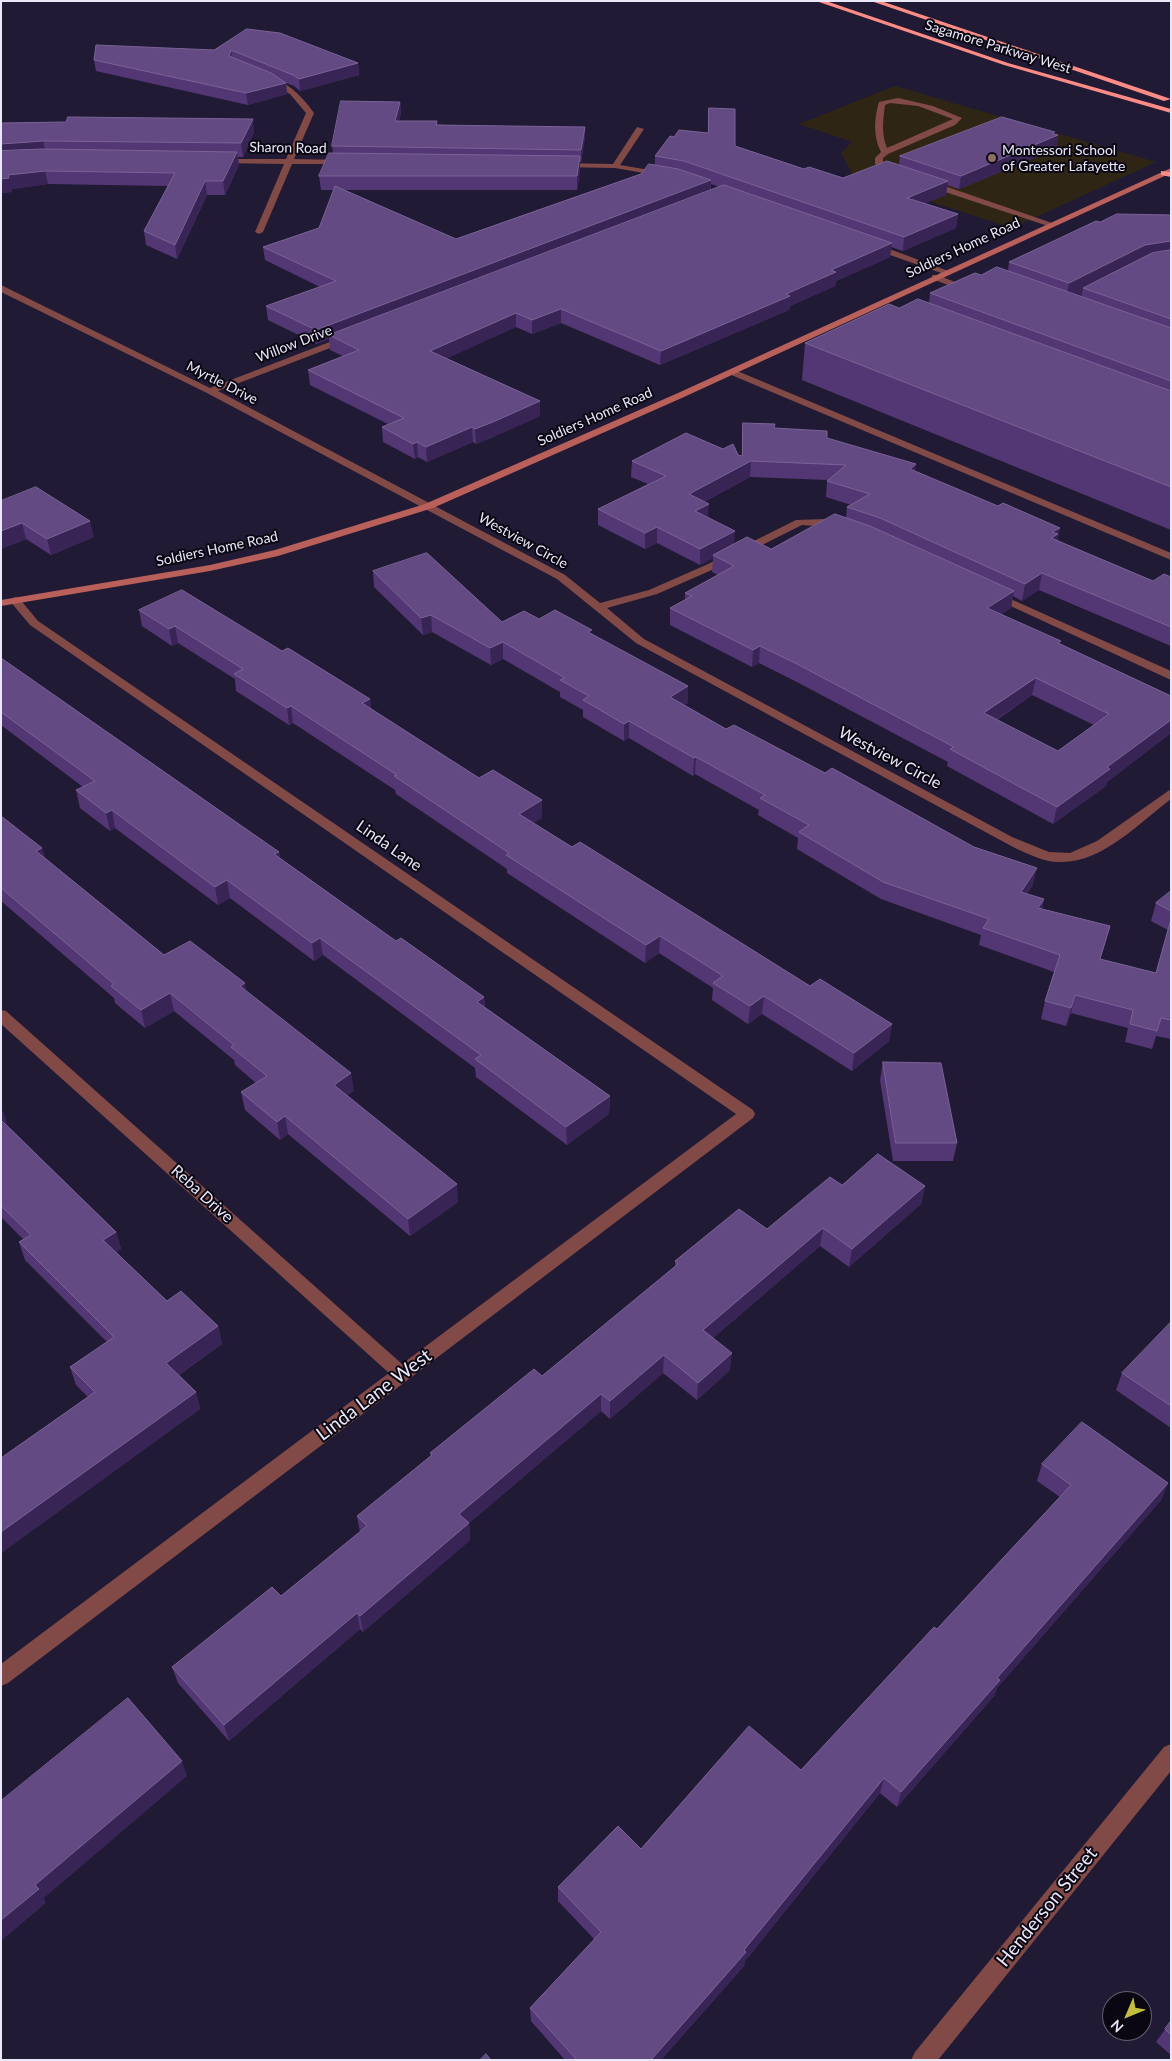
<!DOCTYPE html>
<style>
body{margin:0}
#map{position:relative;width:1172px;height:2061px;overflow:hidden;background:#211a35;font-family:Lato,sans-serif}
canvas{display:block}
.frame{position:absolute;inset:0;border:2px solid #eae7f9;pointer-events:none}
.north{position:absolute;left:1102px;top:1991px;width:50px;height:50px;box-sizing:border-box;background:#0a0713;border:1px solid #64616f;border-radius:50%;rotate:225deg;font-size:14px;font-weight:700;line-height:20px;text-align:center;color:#eae7f9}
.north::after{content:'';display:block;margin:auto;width:18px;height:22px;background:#c3bd3e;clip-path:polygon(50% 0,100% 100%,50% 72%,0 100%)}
</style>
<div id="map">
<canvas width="1172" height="2061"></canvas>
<div class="frame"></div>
<div class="north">N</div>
</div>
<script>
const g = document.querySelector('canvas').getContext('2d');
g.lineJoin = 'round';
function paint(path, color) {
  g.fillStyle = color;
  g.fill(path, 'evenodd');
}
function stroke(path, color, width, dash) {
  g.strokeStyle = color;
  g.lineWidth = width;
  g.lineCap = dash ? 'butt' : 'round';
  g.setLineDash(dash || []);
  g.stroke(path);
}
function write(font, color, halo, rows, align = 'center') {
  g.font = font + ' Lato,sans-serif';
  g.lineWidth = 4;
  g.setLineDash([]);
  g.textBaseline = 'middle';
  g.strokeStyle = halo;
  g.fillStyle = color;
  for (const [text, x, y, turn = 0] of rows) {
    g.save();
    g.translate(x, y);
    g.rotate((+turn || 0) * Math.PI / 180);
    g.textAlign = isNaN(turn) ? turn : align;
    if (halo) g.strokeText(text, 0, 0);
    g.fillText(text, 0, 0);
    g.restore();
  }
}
paint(new Path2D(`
 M895,86l261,76 -144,66 -158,-51 -13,-24 11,-11 -53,-18z`), '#2f2515');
paint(new Path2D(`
 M898,98l35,8 29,12 -7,7 -67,29 -5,4v5l16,8v4h-3l-21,-11v-6l6,-6c-8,-15 -7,-34 -2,-50zM890,103l28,3 35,13 -66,29c-6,-14 -4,-28 -2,-43z
 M924,181h6l125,43 -7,2 -124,-41z
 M932,275h6l36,15 -7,2 -35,-13z
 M729,370h6l436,183v7l-442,-186z`), '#824a46');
paint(new Path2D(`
 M265,78c19,-1 39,20 49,35l-20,46 51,1 4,2 -4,2h-53l-29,68 -4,2 -4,-2 29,-68 -66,-1 -4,-2 4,-2h68l20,-46 -16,-19 -25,-14z
 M637,127l7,2 -24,36 47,8v4l-52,-9 -55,-1 -4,-2 4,-2 53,1z
 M870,244h6l75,28 -7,2 -74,-26z
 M1,285l209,103 135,-52h6v4l-133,51 347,184 35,28 49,-13 57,-25 90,-45 29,-1 18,5v4l-41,-3 -88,44 -57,25 -50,14 37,31 368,198 37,15 21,1 27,-12 74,-52v10c-32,24 -70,65 -112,63 -15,0 -31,-8 -44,-14l-379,-205 -79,-64 -350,-186 -206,-101z
 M995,592l176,79v9l-180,-83v-4z
 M15,597l4,1 19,23 715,489 2,4 -2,4 -745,565 -7,3v-22l388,-291 -388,-349v-14l5,1 396,353 334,-250 -706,-489 -21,-25z
 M1171,1744v27l-233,289h-27l4,-8 249,-305z`), '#824a46');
paint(new Path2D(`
 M1171,168v5l-487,224 -251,111 -155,48 -68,15 -209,35v-6l209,-35 65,-15 150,-46 253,-111z`), '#b9605b');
paint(new Path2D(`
 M816,1h10l182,62 163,46v4l-167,-48z
 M871,1h10l290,98 -7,2z
 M1161,171l10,1v5l-10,-2z`), '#fc8c85');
paint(new Path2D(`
 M247,29l111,34 1,12 -59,16 -6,-5 -8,-3 1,11 -39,11 -152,-34 -2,-11 120,-10z
 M400,102l1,11 -2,8 186,17 -4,24h-1v7l-3,21h-232l111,49 185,-65 14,-9v-9l80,-10 69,23 39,9 56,-13 1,-9 155,-21h3l-2,14 -97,40 -12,-4 -1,10 -21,8 33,11 -2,14 -53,23 -12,-4 -1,10 -54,24 -1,5 -45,20 -1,4 -129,55 -99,-42 -29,11 -16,-7 -70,31 94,43v15l-47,21 -17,7 -3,-2 -46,20 -9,-5 -3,2 -32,-17 -1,-15 6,-3 -78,-39 -2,-15 35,-14 -13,-6 -1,-11 -12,5 -49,-24 -2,-14 54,-19 -55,-27 -2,-13 56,-19 15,-38h-13l-2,-14 14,-23 -1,-7zM711,184l8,3 -8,3z
 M1,123l253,9 -11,25h-5l1,8 -14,30h-18l-30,64 -31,-14 -2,-14 24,-45 -120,-2 -36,5v3l-11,1z
 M1171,215v315l-369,-150 3,-37 94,-35 30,-5 1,-10 51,-18 27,-4 1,-9 91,-40z
 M774,428l53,10 88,33 142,69 96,41 18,-4v69l-132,-56 -17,11 -9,-5 -2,12 -10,6 59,30 111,52v37l-64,49 -1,4 -53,38 -106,-58 1,-4 -153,-81 -36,-18 -7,4 -82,-42v-17l15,-8v-7l33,-18 -6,-3 1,-14 -13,7 -43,-22 -12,6 -47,-24v-16l50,-25 -17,-7 1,-16 106,-6 3,1zM750,477l78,3 -1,1 -1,16 25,8 -4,2 -1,10 -75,32 -37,-5 -26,-27 -4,-15zM1032,695l62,30 -36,26 -61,-31z
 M1,501l93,36 -43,18 -25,-16 -25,10z
 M373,571l129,51 37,-3 53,15 96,69 -4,2 42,24 307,156 -6,9 17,5 -2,10 63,34 -5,16 56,14 12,-43 -17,-9 5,-18 15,-12v148l-15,-3 -4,13 -27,-7 3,-14 -57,-15 -5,13 -25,-7 4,-18 9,-29 -75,-27 2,-10 -100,-36 -84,-50 1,-11 -40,-23 1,-5 -64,-36 -2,2 -64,-38 -5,3 -41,-24v-7l-23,-13v-5l-57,-33 -12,6 -59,-33 -9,3 -49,-48z
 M139,610l143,41 88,48 1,10 171,109 -9,5 39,24 238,139 82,38 -3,17 -37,30 -90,-57 -14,10 -36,-24 1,-12 -54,-35 -14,10 -138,-90v-4l-111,-75 -1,-4 -102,-67 -4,2 -53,-34 -1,-12 -57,-36 -6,3 -30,-20z
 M1,658l278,194 1,6 116,83 88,56 1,10 125,89 -1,18 -42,31 -91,-68 -1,-9 -152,-113 -9,6 -84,-63 -12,7 -103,-77 -5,3 -30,-23 -4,-18 7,-3 -82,-62z
 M1,816l41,32 3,10 119,97 82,36 108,100 -7,4 111,107 -48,34 -122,-102 -8,6 -35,-30 -4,-18 15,-9 -21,-18 -1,-5 -60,-49 -29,17 -30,-25 -1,-5 -113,-97z
 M883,1062l74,81 -4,18h-60l-13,-81z
 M1,1110l7,16 108,106 5,17 -5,3 51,49 51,25 4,18 -43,31 17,17 4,17 -199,144v-95l87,-61 -12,-12 -6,-18 37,-25 -82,-82 -6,-18 4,-3 -22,-22z
 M842,1185l83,1 -4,18 -72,63 -29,-21 -107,92 17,32 -33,30 -34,-27 -53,46 -9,-8 -132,112 1,17 -107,92 -3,-3 -131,112 -51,-58 -6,-16 109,-71 79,-64 -3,-16 74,-60 -1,-3 112,-77 133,-109v-6l92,-32z
 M1171,1322v106l-55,-38 6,-17z
 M1042,1464l126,19 -7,17 -164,188 -3,8 -97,111 -17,-14 -135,168 -1,5 -83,94h-96l-34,-39 -1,-13 65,-68 -37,-39v-14l83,-38 160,-79 136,-141 123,-132 -23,-16z
 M1171,2021v34l-15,-13z`), '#533775');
paint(new Path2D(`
 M231,50l1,11 -3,-5z
 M358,63l1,12 -59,16 -1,-12z
 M286,83l1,11 -39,11 -2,-12z
 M400,102l1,11 -5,20 -1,-12z
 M253,119l1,13 -11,25 -2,-14z
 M585,127v11l-4,24v-12z
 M1055,132l-1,5 4,-2 -2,14 -97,40 2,-13z
 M43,141l3,13 -45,4v-14z
 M237,152l2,13 -14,30 -2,-14z
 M580,156v13l-3,21v-14z
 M45,171l3,13 -36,5v3l-11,1v-14l7,-4z
 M711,180l-1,13 -381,142v4l-12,5 -1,-14z
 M205,181l2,14 -30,64 -2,-14z
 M948,181l-2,14 -41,16 2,-13z
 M958,214l-2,14 -53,23 1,-14z
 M1171,241v34l-88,13 -4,23 -16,8 6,-36 76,-38z
 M892,243l-2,14 -54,24 -1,5 -45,20 -1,4 -129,55 1,-14 125,-57 45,-24z
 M561,309v14l-29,11v-14z
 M516,313v14l-85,39 -1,-15z
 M540,401v15l-47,21 -17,7 -1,-15z
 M472,427l1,15 -46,20 -1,-15z
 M417,442l1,15 -3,2 -2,-15z
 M751,461l-1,16 -62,33 1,-16z
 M916,464l-2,15 -4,-10z
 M709,504l-1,16 -13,-9z
 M90,521l4,16 -43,18 -4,-16z
 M22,523l4,16 -25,10v-18z
 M657,527v16l-12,6v-16z
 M1060,528l-3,16 -9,10 4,-22z
 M735,531l-1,16 -21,8v3l-13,7v-16z
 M1042,573l-3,17 -17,11 3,-17z
 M1014,591l-3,17 -27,17 3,-17z
 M431,615l1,17 -9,3 -2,-17z
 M175,626l3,17 -6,3 -3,-17z
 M503,642v17l-12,6 -1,-17z
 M760,646l-1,17 -7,4 1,-17z
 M1036,678l-4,17 -51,35 3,-17z
 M688,686v17l-19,11 1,-17z
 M370,699l2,17 -10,-13z
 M291,706l2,17 -4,2 -2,-17z
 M1171,720v13l-64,49 -1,4 -53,38 4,-17 50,-40z
 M629,721v17l-5,3v-17z
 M696,757l-1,17 -2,2 1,-18z
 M542,800v18l-23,13v-17z
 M112,810l3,18 -5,3 -4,-18z
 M42,848l5,17 -11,-14z
 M279,852l3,17 -8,-15z
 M1037,868l-4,17 -16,24 4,-17z
 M227,880l3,18 -12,7 -3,-18z
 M1044,899l-4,18 -2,-9z
 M660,936l-1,17 -14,10 1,-18z
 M320,938l3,17 -9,6 -2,-18z
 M245,983l3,18 -8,-15z
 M170,993l4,18 -29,17 -4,-18z
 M1075,995l-4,18 -5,13 5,-18z
 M764,996l-2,18 -14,10 2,-18z
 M484,997l1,18 -8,-13z
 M892,1024l-3,17 -37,30 2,-18z
 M351,1073l3,18 -18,11 -2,-17z
 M610,1096l-1,18 -42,31 -1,-18z
 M3,1111l6,18 -8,1v-17z
 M285,1116l3,18 -8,6 -3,-18z
 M457,1184l1,18 -48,34 -2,-17z
 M925,1186l-4,18 -72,63 3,-18z
 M823,1228l-3,18 -119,102 2,-18z
 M116,1232l5,17 -13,9 -5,-18z
 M218,1326l4,18 -51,36 -5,-17z
 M732,1353l-2,17 -33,30 1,-17z
 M664,1355l-1,18 -53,46v-18z
 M196,1392l4,17 -199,144v-21z
 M601,1394v17l-141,120 -1,-17z
 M1168,1483l-7,17 -164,188 -3,8 -97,111 4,-15 96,-114z
 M469,1523l1,17 -107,92 -3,-16z
 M357,1613l3,16 -131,112 -5,-16z
 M182,1761l5,15 -143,122 2,5 -45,38v-21l34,-35z
 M884,1778l-4,15 -135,168 -1,5 -83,94h-10l93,-110z`), '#382455');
const building = new Path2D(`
 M247,29l33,4 78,30 -59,16 -6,-4 -62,-25 -2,6 42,17 15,10 -40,10 -152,-33 2,-15 118,5z
 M341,101l59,1 -5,19h42l-1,4 149,2 -4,23 -249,-4z
 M709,108l26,1v37l69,23 5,-2 34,11 44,-17 61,20 -41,17 51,16 -54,23 -220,-76 -29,-5 15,-20 4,1 5,-7 29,3z
 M68,117l185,2 -12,24 -198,-2 -42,3v-21l65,-1z
 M1002,117l53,15 -3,2 6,1 -97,41 -61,-20z
 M43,149l194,3 -14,29h-18l-30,64 -31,-14 31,-58 -130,-2 -37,4 1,3 -8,1v-28z
 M329,153l251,3 -3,20h-258z
 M649,164l29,5 33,11 -395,150 -50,-24 70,-25 -73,-34 56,-19 16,-42 121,53 185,-65z
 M724,185l168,58 -61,27 5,2 -50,22 4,2 -129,55 -100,-42 -29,11 -16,-7 -86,38 110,50 -47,21 -18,7 -3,-2 -46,20 -9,-5 -4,2 -31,-17 22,-9 -96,-48 51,-20 -30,-15z
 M1117,214l54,1v26l-26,4 -76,38 -60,-21 87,-41 4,1z
 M1171,250v69l-88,-31 69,-35z
 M997,267l174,61v53l-241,-88 45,-20 6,2z
 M918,299l253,92v96l-366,-144 84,-39 10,4z
 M743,423l32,1 -1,4 53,3v7l89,26 -6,5 88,37 5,-3 57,25 -8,4 6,2 -7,4 102,43 11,-7 7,3v50l-129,-54 -17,11 -145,-66 -33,-11 23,-13 -43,-13 19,-16 -95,-4 -62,33 20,10 -14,7 40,20 -35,18 -43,-22 -12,6 -47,-24 68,-33 -34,-15 54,-28 37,16 10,-5 5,11 4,1z
 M36,487l54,34 -43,18 -25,-16 -21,8v-30z
 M835,514l35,12 144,65 -27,17 74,33 -3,2 113,53v24l-64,47 3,2 -53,38 -107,-58 4,-2 -157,-83 -37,-18 -7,4 -83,-42 22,-12 -7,-3 49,-27 -21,-11 34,-18 24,12zM1036,678l73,36 -51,37 -74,-38z
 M427,553l75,69 22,-11 15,8 16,-9 37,20 -4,2 100,54 -18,11 56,32 8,-4 91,48 7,-5 142,79 63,21 -16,24 23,7 -6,9 72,18 -10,33 56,14 15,-54v101l-10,-2 -4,13 -27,-7 3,-14 -58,-15 -4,13 -26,-7 15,-46 -77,-27 6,-9 -106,-37 -84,-50 10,-7 -49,-27 5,-3 -69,-38 -2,1 -65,-37 -5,3 -41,-24 6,-4 -29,-16 5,-2 -62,-36 -13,6 -59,-33 -10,3 -48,-47z
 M182,590l100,61 6,-3 82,51 -8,4 117,75 14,-8 49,30 -23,14 53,33 8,-5 230,144 10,-7 72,45 -38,29 -90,-57 -14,10 -37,-23 10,-7 -63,-40 -14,9 -140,-90 3,-2 -115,-77 3,-1 -106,-69 -4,2 -53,-34 9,-5 -68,-43 -6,3 -30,-19z
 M1,658l278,194 -5,2 122,87 5,-3 83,59 -7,5 133,94 -44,31 -91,-68 6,-4 -161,-117 -8,5 -85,-63 -12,7 -103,-77 -6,3 -30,-23 19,-9 -94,-69z
 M1,816l41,32 -6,3 128,104 26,-14 55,42 -5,3 111,87 -17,12 123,99 -49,35 -123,-103 -8,6 -36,-30 26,-16 -36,-29 3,-2 -64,-52 -29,17 -30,-24 3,-2 -113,-96z
 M1171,891v20l-15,-8z
 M883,1062l58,1 16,80h-61z
 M1,1120l115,112 -13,8 64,61 14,-10 37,35 -52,37 30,29 -195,140v-74l94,-66 -25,-25 44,-30 -95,-95 12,-7 -30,-29z
 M878,1154l47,32 -73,63 -29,-21 -120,102 29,23 -34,30 -34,-28 -54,46 -9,-7 -142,120 10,9 -109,93 -3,-3 -133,112 -52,-58 100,-80 9,9 86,-70 -10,-10 75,-61 -2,-2 104,-84 8,7 136,-112 -3,-3 64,-52 28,20 63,-52 12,8z
 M1171,1322v84l-49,-33z
 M1082,1422l86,61 -171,195 3,2 -99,112 -17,-14 -140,172 2,2 -95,108h-74l-47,-52 71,-76 -43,-45 60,-61 23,23 108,-123 52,44 133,-143 3,2 134,-144 -29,-21z
 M128,1698l54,63 -147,124 4,4 -38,31v-119z
 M1171,2021v14l-6,-6z
 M486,2054l5,6h-11z`);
paint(building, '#644a83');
stroke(building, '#796396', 1);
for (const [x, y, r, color] of [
 [992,158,5,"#8d6e63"]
]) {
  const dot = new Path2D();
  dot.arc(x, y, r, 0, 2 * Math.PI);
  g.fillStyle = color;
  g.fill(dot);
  stroke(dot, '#0a0713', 2);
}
write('14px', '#eae7f9', '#0a0713', [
 ["Sagamore Parkway West",998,47,17],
 ["Sharon Road",288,148,1],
 ["Soldiers Home Road",963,248,-25],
 ["Willow Drive",294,344,-21],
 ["Myrtle Drive",222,383,27],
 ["Soldiers Home Road",595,417,-24],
 ["Westview Circle",523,541,29],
 ["Soldiers Home Road",217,549,-12]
]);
write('14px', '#eae7f9', '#0a0713', [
 ["Montessori School",1002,150],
 ["of Greater Lafayette",1002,166]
], 'left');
write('16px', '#eae7f9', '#0a0713', [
 ["Westview Circle",890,758,28],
 ["Linda Lane",389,846,35],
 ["Reba Drive",202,1194,42]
]);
write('19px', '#eae7f9', '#0a0713', [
 ["Linda Lane West",374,1395,-37],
 ["Henderson Street",1047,1907,-51]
]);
</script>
